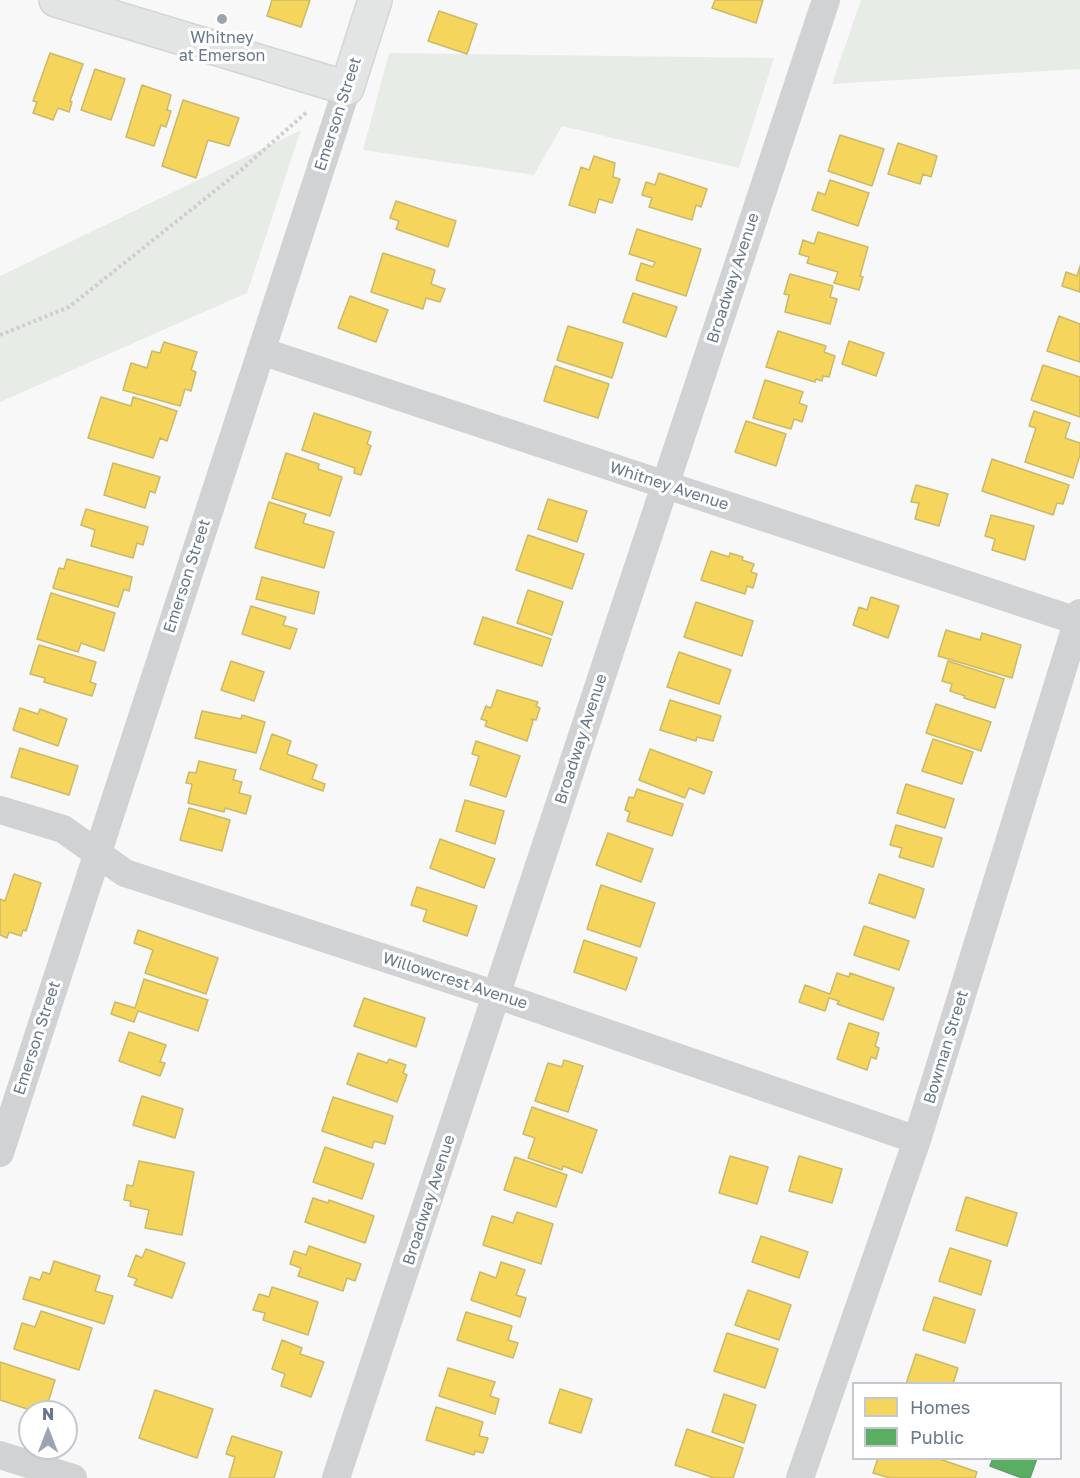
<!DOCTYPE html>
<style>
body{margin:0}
#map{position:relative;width:1080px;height:1478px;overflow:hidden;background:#f8f8f8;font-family:"Golos Text",sans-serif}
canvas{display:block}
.legend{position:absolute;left:852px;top:1382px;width:210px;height:78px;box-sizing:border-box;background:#fff;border:2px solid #c2c9d0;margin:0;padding:8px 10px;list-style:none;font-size:18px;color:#677889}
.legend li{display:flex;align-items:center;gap:12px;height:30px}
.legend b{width:30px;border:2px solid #c2c9d0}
.north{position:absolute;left:18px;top:1400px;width:60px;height:60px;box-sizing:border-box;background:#fff;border:2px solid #c2c9d0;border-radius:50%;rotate:0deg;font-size:16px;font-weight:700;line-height:24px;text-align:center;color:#677889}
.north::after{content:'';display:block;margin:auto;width:21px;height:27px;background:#9aa5b0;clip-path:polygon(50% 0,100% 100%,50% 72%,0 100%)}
</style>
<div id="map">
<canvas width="1080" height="1478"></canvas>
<ul class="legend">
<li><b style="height:16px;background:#f6d55c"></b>Homes</li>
<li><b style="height:16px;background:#5aae61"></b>Public</li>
</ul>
<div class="north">N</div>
</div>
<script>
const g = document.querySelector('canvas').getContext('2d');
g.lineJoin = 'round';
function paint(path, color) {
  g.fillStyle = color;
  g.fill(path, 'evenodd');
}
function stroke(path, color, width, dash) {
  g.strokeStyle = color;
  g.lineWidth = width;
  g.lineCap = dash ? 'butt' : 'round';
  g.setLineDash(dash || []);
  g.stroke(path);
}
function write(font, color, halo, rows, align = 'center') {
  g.font = font + ' "Golos Text",sans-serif';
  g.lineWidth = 6;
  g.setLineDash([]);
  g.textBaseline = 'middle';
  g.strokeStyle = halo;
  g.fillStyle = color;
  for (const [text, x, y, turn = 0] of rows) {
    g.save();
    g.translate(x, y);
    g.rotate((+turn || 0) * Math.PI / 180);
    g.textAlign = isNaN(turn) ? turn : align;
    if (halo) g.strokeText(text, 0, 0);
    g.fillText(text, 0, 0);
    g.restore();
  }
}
paint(new Path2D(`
 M861,0h219v69l-248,15z
 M389,53l385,5 -35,110 -177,-42 -28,49 -171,-25z
 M301,130l-54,163 -247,109v-126z`), '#e8ece6');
const homes = new Path2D(`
 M272,0h38l-9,27 -34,-11z
 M715,0h48l-7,23 -44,-15z
 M439,11l38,13 -10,30 -39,-13z
 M50,53l33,11 -13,37 2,1 -3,10 -11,-4 -5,12 -20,-7 4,-11 -4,-1z
 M95,69l30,10 -14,41 -30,-10z
 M142,85l29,10 -4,15 4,1 -5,16 -5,-2 -7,21 -28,-9z
 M183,100l56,18 -10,28 -21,-6 -12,38 -34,-12z
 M840,135l44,14 -12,37 -44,-15z
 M898,143l39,13 -6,21 -8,-3 -3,10 -32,-10z
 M594,156l21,7 -2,14 7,2 -8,24 -13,-4 -4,14 -26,-8 12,-38 8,3z
 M659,173l48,16 -6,18 -5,-2 -4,15 -43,-13 3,-9 -10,-3 4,-13 9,3z
 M830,180l39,13 -11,33 -46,-16 6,-18 7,3z
 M396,201l60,20 -8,26 -52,-18 3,-8 -9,-3z
 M637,229l64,20 -15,47 -50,-16 5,-17 12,4 2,-5 -26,-8z
 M818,232l50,15 -8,29 3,1 -4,13 -25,-7 4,-11 -31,-9 2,-6 -10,-3 4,-14 11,4z
 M383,253l52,17 -4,14 14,5 -5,13 -14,-4 -3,11 -52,-17z
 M1080,266v26l-18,-6 4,-14 11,4z
 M790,274l43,12 -3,11 7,2 -7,25 -45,-12 4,-17 -5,-1z
 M633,293l44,14 -11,30 -43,-15z
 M350,296l38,14 -12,32 -38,-14z
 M1059,316l21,8v38l-33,-11z
 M568,326l55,17 -11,35 -55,-18z
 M778,331l48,15 -2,6 11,4 -6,21 -6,-1 -1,5 -6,-2 -1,3 -49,-15z
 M849,341l35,12 -8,23 -34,-12z
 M164,342l33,10 -6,18 5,2 -5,19 -6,-2 -5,17 -57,-16 8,-27 16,5 5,-17 8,2z
 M1043,365l37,12v40l-49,-17z
 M555,366l54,18 -11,34 -54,-17z
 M765,380l38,12 -4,11 8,3 -5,16 -8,-3 -3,10 -38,-11z
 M101,397l30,9 2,-9 44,14 -10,30 -7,-3 -7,20 -65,-20z
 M1034,411l36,12 -5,15 15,5v12l-7,23 -48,-16 11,-34 -7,-2z
 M314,413l57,19 -4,12 4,2 -10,29 -7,-2 1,-5 -53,-18z
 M746,421l40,13 -10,32 -41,-14z
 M286,453l33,11 -1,5 24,8 -12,39 -58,-18z
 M992,459l77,26 -6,19 -6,-1 -4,12 -71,-24z
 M113,463l47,14 -5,16 -5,-2 -5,17 -41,-13z
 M916,485l32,9 -9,32 -24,-7 4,-16 -8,-1z
 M548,499l39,12 -10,31 -39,-13z
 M269,502l37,12 -3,9 31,9 -10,36 -69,-20z
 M86,509l62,18 -5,18 -6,-2 -4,15 -42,-12 4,-16 -14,-5z
 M991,515l43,11 -9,34 -33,-10 3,-11 -10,-3z
 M528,535l56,19 -12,35 -56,-19z
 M711,551l18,6 1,-4 13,4 -1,3 12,4 -3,8 6,2 -4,14 -6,-2 -2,8 -44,-14z
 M67,559l65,18 -3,14 -5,-2 -6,18 -65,-19 6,-20 5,1z
 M262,577l57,15 -5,22 -58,-15z
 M528,590l35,12 -11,33 -35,-12z
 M51,593l64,20 -11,38 -23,-8 -3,9 -41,-13z
 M871,597l28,9 -11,32 -35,-13 6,-18 8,3z
 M696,602l57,19 -11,35 -58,-19z
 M251,606l35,11 -3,8 14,4 -7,20 -48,-15z
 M483,617l68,22 -9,27 -68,-22z
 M946,630l34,10 2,-7 39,12 -9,33 -74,-22z
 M39,645l57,17 -6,20 6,2 -4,12 -48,-14 1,-4 -15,-4z
 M679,652l52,18 -12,34 -52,-17z
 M231,661l33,11 -10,29 -33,-11z
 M948,661l56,18 -9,29 -31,-10 1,-2 -15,-5 2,-7 -10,-3z
 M497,690l41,12 -2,4 4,2 -4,12 -5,-1 2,2 -6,20 -42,-15 2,-5 -6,-2 5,-13 5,2z
 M670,700l51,16 -8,25 -16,-4 -1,4 -36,-11z
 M936,704l55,18 -10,29 -55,-18z
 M20,708l18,6 2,-5 27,10 -9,27 -45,-16z
 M202,711l39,8 1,-4 23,7 -9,31 -61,-15z
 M272,734l19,7 -4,13 30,11 -5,14 13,5 -2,7 -63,-22z
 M933,739l40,13 -11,32 -40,-13z
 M476,741l44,15 -14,41 -36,-12 9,-29 -7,-2z
 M20,748l58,18 -9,29 -58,-18z
 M650,749l62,23 -8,22 -15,-6 -4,10 -46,-18z
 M199,761l37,9 -3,10 9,2 -3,11 12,3 -5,18 -21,-6 -1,4 -36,-9 4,-19 -6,-1 3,-11 7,1z
 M906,784l48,15 -9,29 -48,-15z
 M637,789l46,15 -11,32 -45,-15 3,-9 -5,-2 4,-13 5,1z
 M465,800l39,11 -9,33 -39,-13z
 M189,808l41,12 -8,31 -42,-11z
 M896,825l46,13 -9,29 -34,-10 3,-9 -12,-3z
 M608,833l45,16 -12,33 -45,-17z
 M440,839l55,20 -11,29 -54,-20z
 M14,874l27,9 -15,48 -3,-1 -2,6 -12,-4 -2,6 -7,-3v-36l5,2z
 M879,874l45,15 -9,29 -46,-15z
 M601,885l54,18 -15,44 -53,-18z
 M417,887l60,19 -10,30 -44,-15 4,-11 -16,-5z
 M864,926l45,15 -10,29 -45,-15z
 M138,930l80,28 -12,36 -61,-21 8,-23 -19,-7z
 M584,940l53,18 -11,32 -52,-18z
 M837,973l12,4 1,-4 44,15 -11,32 -46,-16 2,-3 -10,-3 -4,13 -26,-9 6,-17 25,9z
 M144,979l64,21 -10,31 -60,-20 -4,11 -23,-8 4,-12 20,6z
 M364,998l61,20 -9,29 -62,-21z
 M849,1023l30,10 -4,13 4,2 -3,11 -5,-2 -4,13 -30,-11z
 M129,1032l37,13 -6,17 5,1 -5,13 -41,-15z
 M358,1053l29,10 2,-4 17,6 -3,8 4,2 -10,27 -50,-18z
 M564,1060l19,6 -15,46 -33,-11 13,-38 14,4z
 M142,1096l41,13 -8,29 -42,-13z
 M333,1097l60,19 -8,28 -11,-3 -2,7 -50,-17z
 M532,1107l65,23 -15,43 -19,-7 -1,4 -34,-12 7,-20 -12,-4z
 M325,1147l49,17 -12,35 -49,-17z
 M730,1156l38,11 -11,37 -38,-11z
 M799,1156l43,13 -10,34 -43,-12z
 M515,1157l52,18 -11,32 -52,-17z
 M139,1161l55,11 -12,63 -37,-7 4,-18 -19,-4 1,-5 -7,-1 3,-15 6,1z
 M966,1197l51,16 -10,33 -51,-16z
 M313,1198l15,5 1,-3 45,16 -9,27 -60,-21z
 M517,1212l36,12 -12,40 -58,-19 9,-29 21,7z
 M761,1236l47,16 -9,26 -47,-16z
 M309,1246l52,18 -6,17 -8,-3 -4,13 -45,-15 3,-8 -11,-4 4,-13 12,4z
 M950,1248l41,13 -10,34 -42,-14z
 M146,1249l39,14 -13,35 -38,-13 3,-6 -9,-3 8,-21 6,3z
 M54,1261l46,15 -5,15 18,5 -9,28 -81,-25 7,-22 10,3 3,-8 7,2z
 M501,1262l24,8 -9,25 10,3 -6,19 -49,-17 9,-28 16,6z
 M272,1287l46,15 -10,33 -45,-15 2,-7 -12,-3 6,-16 10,3z
 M748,1290l43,15 -12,35 -44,-15z
 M934,1297l41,13 -10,33 -42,-13z
 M41,1311l51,17 -13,42 -65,-21 8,-26 13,4z
 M466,1312l46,14 -4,14 10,3 -5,15 -56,-18z
 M727,1333l51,16 -13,39 -51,-17z
 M282,1340l20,8 -2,6 24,8 -13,35 -30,-11 4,-12 -13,-5z
 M916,1354l42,14 -5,16h-47z
 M0,1362l55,18 -10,32h-9l-36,-12z
 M448,1368l47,14 -5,14 9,3 -4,15 -56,-18z
 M560,1389l32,10 -11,34 -32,-10z
 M155,1390l58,19 -16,49 -58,-20z
 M724,1394l32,11 -12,38 -32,-11z
 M436,1407l47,15 -4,14 9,2 -5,15 -8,-2 -1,4 -48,-15z
 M687,1429l56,19 -10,30h-19l-39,-13z
 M232,1436l50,16 -8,26h-45l6,-21 -9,-3z
 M878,1458h59l40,14 -2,6h-85l-17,-5z`);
paint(homes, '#f6d55c');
stroke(homes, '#cbb96a', 1.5);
const public = new Path2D(`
 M993,1458h44l-7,20h-8l-32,-12z`);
paint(public, '#5aae61');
stroke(public, '#5e9e6d', 1.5);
const secondary = new Path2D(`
 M56,0l291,88 28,-88`);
stroke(secondary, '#d3d5d7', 36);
stroke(new Path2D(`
 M0,335l69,-28 172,-137 67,-59`), '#cececf', 4, [3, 3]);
stroke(new Path2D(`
 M261,351l816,270
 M0,810l63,19 62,44 372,122 420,145
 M0,1153l347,-1065
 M0,1455l73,23
 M336,1478l490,-1478
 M800,1478l117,-338 163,-527`), '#d0d2d3', 28);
stroke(secondary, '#e3e4e4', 33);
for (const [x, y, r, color] of [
 [222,19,6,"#9aa5b0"]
]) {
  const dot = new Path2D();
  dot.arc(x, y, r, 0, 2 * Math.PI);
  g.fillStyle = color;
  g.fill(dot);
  stroke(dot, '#fff', 2);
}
write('16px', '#677889', '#fff', [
 ["Whitney",222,38],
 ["at Emerson",222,56]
]);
write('16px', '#677889', '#fff', [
 ["Emerson Street",338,114,-72],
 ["Broadway Avenue",733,278,-72],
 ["Whitney Avenue",669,486,18],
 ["Emerson Street",187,576,-72],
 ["Broadway Avenue",581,739,-72],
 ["Willowcrest Avenue",455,981,18],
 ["Emerson Street",37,1038,-72],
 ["Bowman Street",946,1047,-73],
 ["Broadway Avenue",429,1200,-72]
]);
</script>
